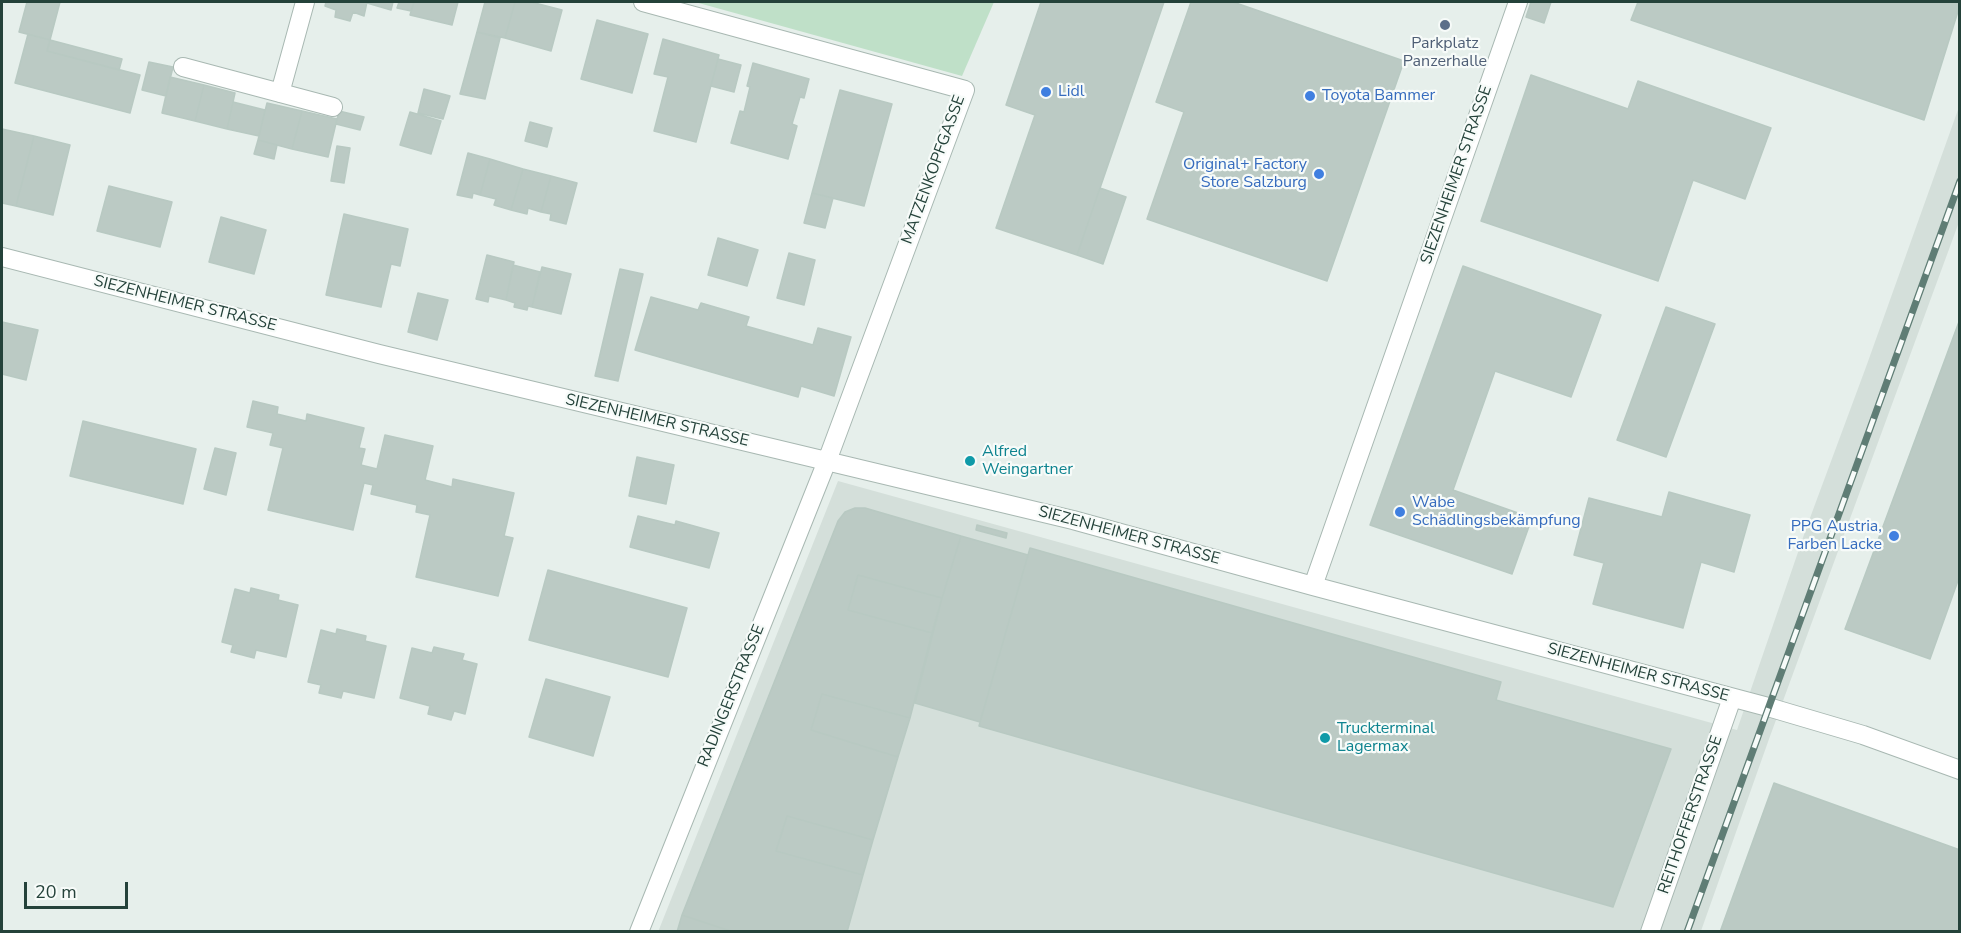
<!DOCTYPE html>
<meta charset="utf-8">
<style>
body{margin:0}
#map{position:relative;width:1961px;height:933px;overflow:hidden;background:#e6efeb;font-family:"Nunito Sans",sans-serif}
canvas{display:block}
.frame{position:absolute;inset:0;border:3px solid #24423a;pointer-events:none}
.scale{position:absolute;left:24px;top:882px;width:104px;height:27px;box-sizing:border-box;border:3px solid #24423a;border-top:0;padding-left:8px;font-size:18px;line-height:21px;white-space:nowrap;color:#24423a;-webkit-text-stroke:4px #f7fbf9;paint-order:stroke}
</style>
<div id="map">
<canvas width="1961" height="933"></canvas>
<div class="frame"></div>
<div class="scale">20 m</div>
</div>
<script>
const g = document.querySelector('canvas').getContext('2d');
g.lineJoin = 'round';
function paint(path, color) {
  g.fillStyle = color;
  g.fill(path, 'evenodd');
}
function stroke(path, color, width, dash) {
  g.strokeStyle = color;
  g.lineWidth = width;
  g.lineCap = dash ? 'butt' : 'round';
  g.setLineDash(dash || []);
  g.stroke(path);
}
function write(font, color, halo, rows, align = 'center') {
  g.font = font + ' "Nunito Sans",sans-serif';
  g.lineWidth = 4.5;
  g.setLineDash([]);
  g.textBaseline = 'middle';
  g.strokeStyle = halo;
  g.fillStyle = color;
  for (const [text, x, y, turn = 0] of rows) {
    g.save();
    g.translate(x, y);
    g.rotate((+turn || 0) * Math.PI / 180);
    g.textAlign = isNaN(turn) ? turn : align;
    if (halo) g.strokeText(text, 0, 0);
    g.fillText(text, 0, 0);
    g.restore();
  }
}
paint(new Path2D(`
 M1959,107v115l-190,517 -68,192 -1043,1 180,-451 899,249 70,-204 59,-159z`), '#d4dfda');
paint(new Path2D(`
 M695,2h299l-32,74z`), '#bfe0c8');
const building = new Path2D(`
 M27,2h33l-10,38 -31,-8z
 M326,2h41l-3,14 -11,-4 -3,9 -15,-4 1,-7 -11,-4z
 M367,2h26l-2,8 -24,-7z
 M399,2h15l-3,9 -14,-3z
 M414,2h44l-6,23 -42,-10z
 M485,2h30l-10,36 -28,-6z
 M515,2h16l31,8 -11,41 -46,-13z
 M1041,2h123l-87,253 -81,-27 39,-113 -29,-10z
 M1191,2h42l171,59 -77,220 -180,-62 37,-107 -28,-10z
 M1531,2h20l-7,21 -18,-6z
 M1638,2h322v3l-36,115 -293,-100z
 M597,20l51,14 -16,59 -51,-14z
 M477,32l23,6 -15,61 -25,-5z
 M28,34l22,6 -3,11 93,24 -10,38 -115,-30z
 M663,39l56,16 -23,87 -42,-11 14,-54 -14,-3z
 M50,40l72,19 -3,11 -72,-19z
 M718,59l23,6 -7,27 -23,-6z
 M149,62l24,5 -7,29 -24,-6z
 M753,63l56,16 -5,19 -4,-1 -8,27 5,2 -9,33 -57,-16 9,-32 4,1 6,-25 -3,-1z
 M1531,75l97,34 10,-28 133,47 -26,71 -52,-19 -35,101 -177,-60z
 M170,77l34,8 -9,36 -33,-8z
 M204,85l31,8 -8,36 -32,-8z
 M424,89l26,7 -7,23 -25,-6z
 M840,90l52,14 -28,102 -52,-13z
 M233,102l32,8 -6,26 -32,-7z
 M267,103l35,8 -10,38 -34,-9z
 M302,111l35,8 -9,38 -36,-8z
 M339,111l25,6 -4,13 -24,-6z
 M410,112l31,9 -10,33 -31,-9z
 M530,122l22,6 -5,19 -22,-6z
 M2,129l32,7 -18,70 -14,-3z
 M34,136l36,9 -17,70 -37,-9z
 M258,140l19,5 -3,14 -20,-5z
 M337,146l13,2 -6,35 -13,-2z
 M468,153l22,6 -10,36 -7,-2 -1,5 -15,-3z
 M490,159l33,10 -12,41 -17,-5 2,-6 -16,-4z
 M523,169l28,7 -10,36 -13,-4 -1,6 -16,-4z
 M551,176l26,7 -11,41 -16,-4 1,-6 -10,-2z
 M109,186l63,16 -12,45 -63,-16z
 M1100,188l26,9 -23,67 -26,-9z
 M812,193l21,5 -8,30 -21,-5z
 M344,214l64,15 -8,37 -9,-2 -10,43 -55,-12z
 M221,217l45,13 -12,44 -45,-12z
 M718,238l40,12 -11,36 -39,-11z
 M789,253l26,7 -11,45 -27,-7z
 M487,255l27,7 -8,38 -17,-4 -1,6 -12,-3z
 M513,265l27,7 -8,35 -4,-1 -1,4 -13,-3 1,-4 -9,-3z
 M1463,266l138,49 -30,82 -76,-26 -42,119 79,28 -20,56 -142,-49z
 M542,267l29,7 -10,40 -29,-7z
 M620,269l23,5 -25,107 -23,-5z
 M418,293l30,7 -11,40 -29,-8z
 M651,297l47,13 3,-7 48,14 -3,9 67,19 5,-17 33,9 -17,59 -33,-10 -3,11 -163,-47z
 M1666,307l49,17 -49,133 -49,-17z
 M1960,319v256l-30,84 -85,-30z
 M2,322l36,8 -12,50 -24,-6z
 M253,401l25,6 -1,7 29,7 1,-7 57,14 -5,20 6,1 -4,16 16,4 8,-34 48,11 -8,34 27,7 1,-8 61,14 -10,43 9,2 -15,58 -82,-19 14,-62 -14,-3 1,-7 -46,-11 2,-9 -9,-2 -11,47 -85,-20 15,-62 -13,-3 3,-12 -26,-6z
 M83,421l113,28 -13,55 -113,-28z
 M215,448l21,5 -10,42 -22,-6z
 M637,457l37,8 -8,39 -37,-8z
 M1669,492l81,23 -16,57 -33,-10 -18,66 -90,-24 11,-41 -30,-8 15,-57 73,19z
 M855,508h10l96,28 -19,62 -84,-23 -10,35 84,23 -22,85 -88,-24 -11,36 87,27 -25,83 -86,-24 -11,35 87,24 -16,57h-114l-51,-17 156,-394 7,-9z
 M638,516l37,9 1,-4 43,12 -10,35 -79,-21z
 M977,525l30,8 -1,5 -30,-8z
 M961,536l67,19 -48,167 -65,-19 27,-105z
 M1030,548l471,134 -5,18 175,49 -58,158 -634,-181z
 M548,570l139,38 -19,69 -139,-37z
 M858,575l84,23 -10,35 -84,-23z
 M251,588l28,7 -1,5 20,5 -12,52 -30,-7 -2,8 -23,-6 2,-7 -11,-3 13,-53 15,4z
 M337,629l29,7 -1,5 21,5 -12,52 -31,-7 -2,7 -22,-5 2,-8 -13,-3 13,-52 15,4z
 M434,647l30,7 -2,6 15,4 -12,50 -11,-3 -3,9 -23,-6 2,-8 -30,-8 12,-50 20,5z
 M546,679l64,18 -17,59 -64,-19z
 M822,694l88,24 -12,39 -87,-27z
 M1774,783l186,67v82h-240z
 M787,816l86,24 -10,35 -87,-24z
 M682,915l51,17h-56z`);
paint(building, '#bbcac4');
stroke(building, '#b8c9c2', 1.5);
const minor = new Path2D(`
 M183,67l150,40
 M280,93l25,-91
 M2,257l377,97 694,166 240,66 455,121 95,28 97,35
 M1313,586l205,-584
 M639,932l188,-471 138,-371 -322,-88
 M1650,932l82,-234`);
stroke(minor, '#a8b8b2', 20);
stroke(minor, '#fff', 18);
const rail = new Path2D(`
 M1687,932l273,-751`);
stroke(rail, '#5f7d75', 7);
stroke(rail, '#f7fbf9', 4.5, [14]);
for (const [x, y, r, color] of [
 [1445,25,6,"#5c6f8a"],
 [1046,92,6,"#3f7fe0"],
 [1310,96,6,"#3f7fe0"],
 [1319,174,6,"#3f7fe0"],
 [970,461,6,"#0f9aa8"],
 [1400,512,6,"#3f7fe0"],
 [1894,536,6,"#3f7fe0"],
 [1325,738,6,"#0f9aa8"]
]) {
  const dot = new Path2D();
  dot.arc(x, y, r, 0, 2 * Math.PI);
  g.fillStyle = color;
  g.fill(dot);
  stroke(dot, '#f7fbf9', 2);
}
write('16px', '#4e5e75', '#f7fbf9', [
 ["Parkplatz",1445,44],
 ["Panzerhalle",1445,62]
]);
write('16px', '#366cbe', '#f7fbf9', [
 ["Lidl",1058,92],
 ["Toyota Bammer",1322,96],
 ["Original+ Factory",1307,165,"right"],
 ["Store Salzburg",1307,183,"right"],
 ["Wabe",1412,503],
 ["Schädlingsbekämpfung",1412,521],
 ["PPG Austria,",1882,527,"right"],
 ["Farben Lacke",1882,545,"right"]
], 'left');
write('16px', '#24423a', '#f7fbf9', [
 ["MATZENKOPFGASSE",934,170,-70],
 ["SIEZENHEIMER STRASSE",1457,175,-71],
 ["SIEZENHEIMER STRASSE",185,304,14],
 ["SIEZENHEIMER STRASSE",657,421,13],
 ["SIEZENHEIMER STRASSE",1129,536,15],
 ["SIEZENHEIMER STRASSE",1638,673,15],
 ["RADINGERSTRASSE",732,696,-68],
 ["REITHOFFERSTRASSE",1691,815,-71]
]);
write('16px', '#0d838f', '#f7fbf9', [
 ["Alfred",982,452],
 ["Weingartner",982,470],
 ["Truckterminal",1337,729],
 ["Lagermax",1337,747]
], 'left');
</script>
